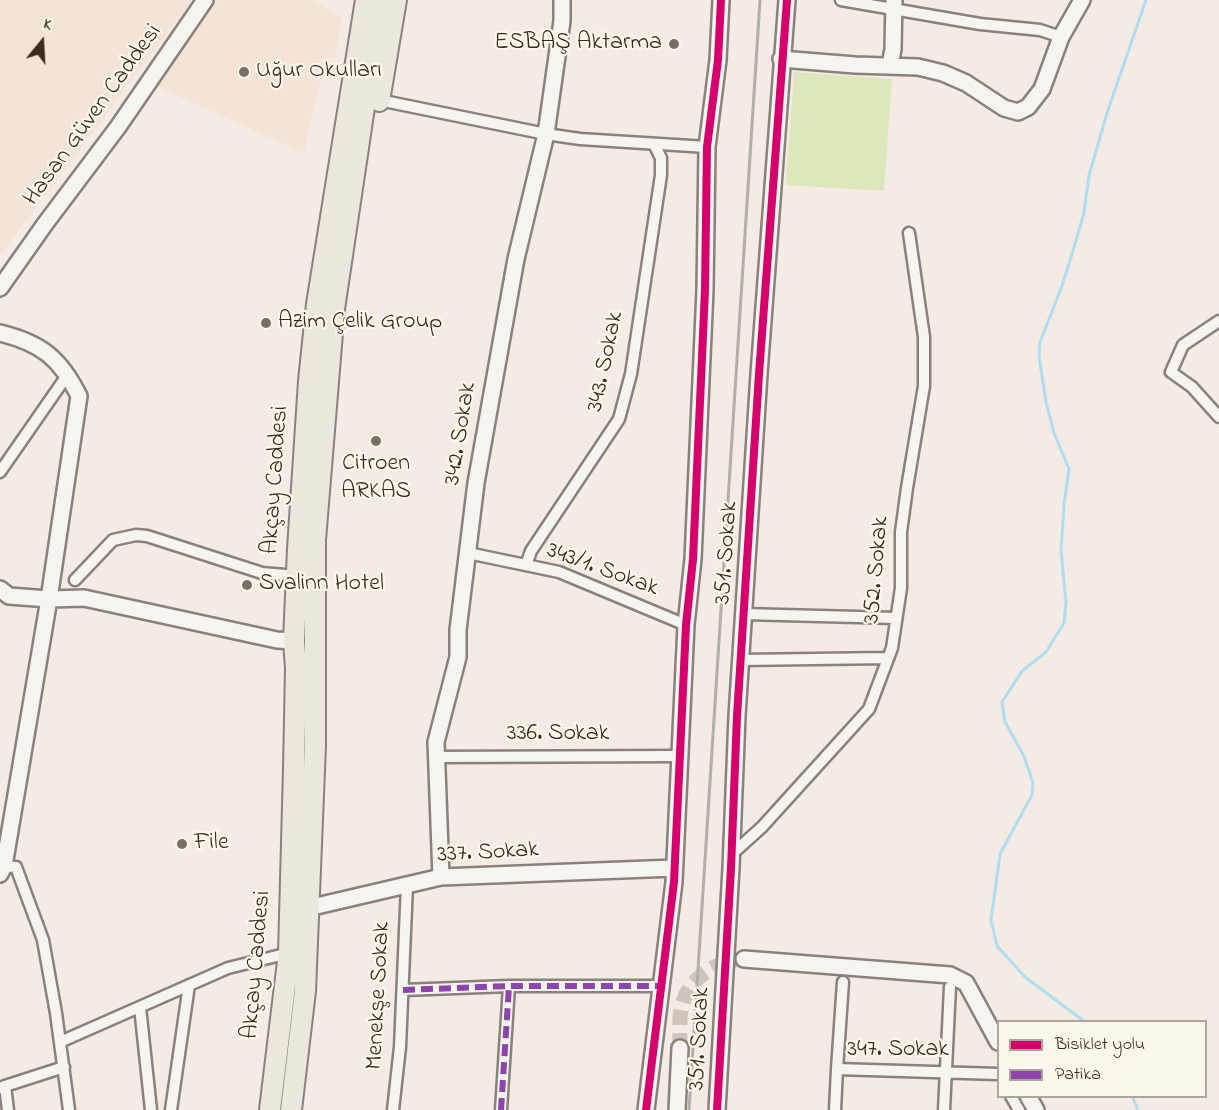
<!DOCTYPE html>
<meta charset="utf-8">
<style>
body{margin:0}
#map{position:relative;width:1219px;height:1110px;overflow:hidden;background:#f3ebe4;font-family:"Indie Flower",sans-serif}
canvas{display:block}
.legend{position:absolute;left:997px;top:1020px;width:210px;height:78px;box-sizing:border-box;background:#fbf7ec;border:2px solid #aea59a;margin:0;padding:8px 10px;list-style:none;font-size:18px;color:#3b2a1e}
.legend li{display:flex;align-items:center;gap:12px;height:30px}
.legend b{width:30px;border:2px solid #aea59a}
.north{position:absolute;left:12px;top:12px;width:60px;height:60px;-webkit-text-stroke:4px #fbf7ec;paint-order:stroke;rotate:18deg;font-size:16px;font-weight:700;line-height:24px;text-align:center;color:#3b2a1e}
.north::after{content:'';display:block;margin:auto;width:21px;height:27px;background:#3b2a1e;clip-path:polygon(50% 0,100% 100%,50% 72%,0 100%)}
</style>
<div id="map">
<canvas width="1219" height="1110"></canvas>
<ul class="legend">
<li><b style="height:8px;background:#d6006c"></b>Bisiklet yolu</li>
<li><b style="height:8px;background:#8e44ad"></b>Patika</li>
</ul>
<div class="north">K</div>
</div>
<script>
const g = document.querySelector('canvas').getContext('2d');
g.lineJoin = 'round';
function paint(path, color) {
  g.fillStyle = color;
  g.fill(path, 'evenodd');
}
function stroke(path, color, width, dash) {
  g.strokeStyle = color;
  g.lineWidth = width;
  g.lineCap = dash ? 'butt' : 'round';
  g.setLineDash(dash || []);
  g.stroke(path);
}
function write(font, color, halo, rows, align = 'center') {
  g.font = font + ' "Indie Flower",sans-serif';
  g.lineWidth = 4.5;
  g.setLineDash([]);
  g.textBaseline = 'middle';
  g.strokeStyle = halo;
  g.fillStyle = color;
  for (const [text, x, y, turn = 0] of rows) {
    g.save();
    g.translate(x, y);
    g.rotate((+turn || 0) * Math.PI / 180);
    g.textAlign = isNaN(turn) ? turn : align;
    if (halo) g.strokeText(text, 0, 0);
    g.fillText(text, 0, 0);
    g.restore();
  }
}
paint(new Path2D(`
 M0,0h192l-192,255z
 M217,0h95l30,17 -7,41h-10l-21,95 -148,-67 31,-47z`), '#f5e3d7');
paint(new Path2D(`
 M794,72l98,7 -8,112 -98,-6z`), '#dce7bb');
stroke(new Path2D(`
 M1085,1022l-60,-45 -28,-31 -6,-26 9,-66 32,-59 1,-12 -9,-27 -19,-34 -3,-20 20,-31 24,-19 18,-29 2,-21 -5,-51 3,-46 5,-36 -15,-36 -8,-31 -7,-46 1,-14 22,-56 10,-32 12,-41 5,-38 19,-65 38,-110
 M1132,1096l6,14`), '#b1ddf1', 3);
stroke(new Path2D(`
 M680,1048c0,-12 -1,-26 1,-38 5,-31 34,-49 63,-51`), '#cec4bc', 15, [15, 8]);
const street = new Path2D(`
 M841,0l139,24 60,6 21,7
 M379,100l167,34 34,5 127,8
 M1219,321l-36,24 -12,27 21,15 27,30
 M0,472l68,-98
 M468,553l91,19 127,53
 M526,565l5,-14 88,-132 12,-45 30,-199v-17l-7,-14
 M75,580l38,-40 23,-5 11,1 115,37 35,3
 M743,614l153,4
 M741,660l147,-2
 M436,757l244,-1
 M732,854l30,-27 107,-118 23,-61 9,-60v-56l6,-44 17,-102v-49l-15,-104
 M0,866l16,1 27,73 13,73 13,97
 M403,990l106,-4h153
 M140,1007l11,103
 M60,1042l168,-74 61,-15
 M837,1069l6,-87
 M5,1086l59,-19
 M0,1088l5,-2 3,24
 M1011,1096l8,14
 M171,1110l18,-125
 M393,1110l7,-63 7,-162
 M501,1110l8,-124
 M835,1110l2,-41 161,5
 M944,1110l6,-123`);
const secondary = new Path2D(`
 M781,59l74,6 63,2 25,6 23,10 38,25 14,4 10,-5 14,-18 19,-52 21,-37
 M890,66l3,-17 1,-49
 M0,288l45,-64 73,-97 87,-127
 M0,333c41,10 60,25 79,63l-30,203 -45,267 -4,8
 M0,589l9,7 40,3 35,-1 193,42 17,1
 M441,877l-5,-135 22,-85v-27l18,-147 40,-224 30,-125 16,-113v-21
 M308,908l133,-31 233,-9
 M744,959l206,16 16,8 32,59
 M1028,1096l8,14
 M646,1110l28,-228 12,-257 7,-66 12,-269 2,-143 11,-87 3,-60
 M677,1110l3,-62
 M717,1110l14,-242 6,-152 22,-342 28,-374`);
const highway = new Path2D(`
 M379,101l17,-101
 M270,1110l19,-157 5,-184 2,-101 -2,-27 4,-92 11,-168 8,-77 49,-304
 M291,1110l14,-119 10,-245v-206l19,-231 46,-309`);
stroke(street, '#89827c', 15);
stroke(secondary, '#89827c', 20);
stroke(highway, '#89827c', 24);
stroke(street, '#f6f4ef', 10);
stroke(secondary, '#f6f4ef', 15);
stroke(highway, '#ebe7dc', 20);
stroke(new Path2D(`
 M689,1110l71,-1110`), '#b2afaa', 3);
stroke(new Path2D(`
 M403,990l106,-4h153
 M501,1110l8,-124`), '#8e44ad', 6, [12, 6]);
stroke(new Path2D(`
 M646,1110l28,-228 12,-257 7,-66 12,-269 2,-143 11,-87 3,-60
 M717,1110l14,-242 6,-152 22,-342 28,-374`), '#d6006c', 8);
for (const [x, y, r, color] of [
 [674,44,6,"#7b6e63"],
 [244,72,6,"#7b6e63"],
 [266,323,6,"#7b6e63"],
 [376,441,6,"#7b6e63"],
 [247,585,6,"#7b6e63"],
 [182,844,6,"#7b6e63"]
]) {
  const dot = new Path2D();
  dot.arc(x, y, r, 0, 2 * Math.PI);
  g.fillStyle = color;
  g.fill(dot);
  stroke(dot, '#fbf7ec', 2);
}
write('24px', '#3b2a1e', '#fbf7ec', [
 ["ESBAŞ Aktarma",662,44,"right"],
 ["Uğur Okulları",256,72],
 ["Azim Çelik Group",278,323],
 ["Citroen",376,465,"center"],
 ["ARKAS",376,493,"center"],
 ["Svalinn Hotel",259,585],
 ["File",194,844]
], 'left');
write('24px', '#3b2a1e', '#fbf7ec', [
 ["Hasan Güven Caddesi",94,116,-54],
 ["343. Sokak",607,362,-78],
 ["342. Sokak",462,434,-81],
 ["Akçay Caddesi",277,480,-86],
 ["351. Sokak",728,553,-86],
 ["352. Sokak",878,570,-85],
 ["343/1. Sokak",602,571,20],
 ["336. Sokak",558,735],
 ["337. Sokak",488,854,-3],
 ["Akçay Caddesi",258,965,-85],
 ["Menekşe Sokak",380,996,-87],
 ["351. Sokak",701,1039,-87],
 ["347. Sokak",898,1051]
]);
</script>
